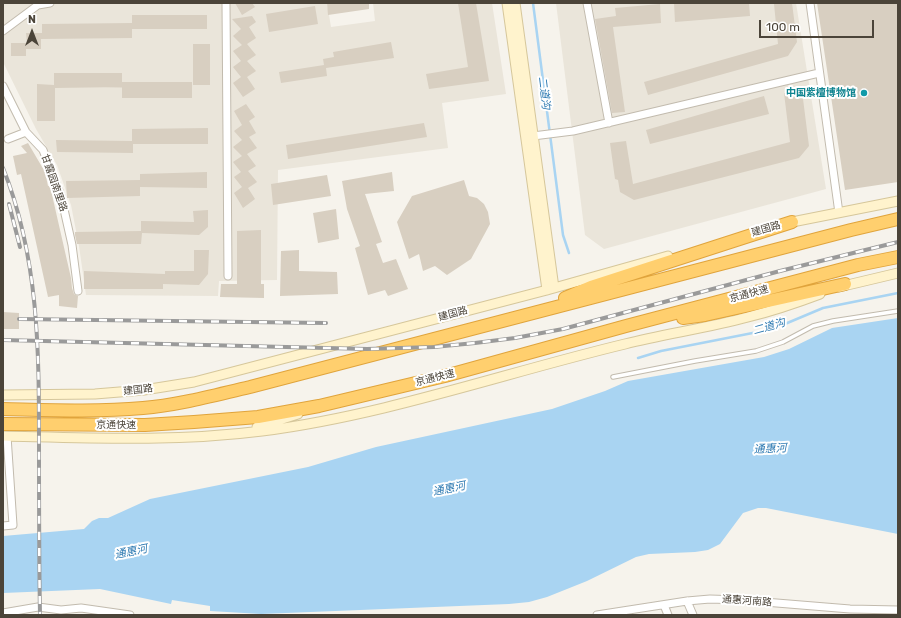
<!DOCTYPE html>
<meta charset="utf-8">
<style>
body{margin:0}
#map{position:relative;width:901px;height:618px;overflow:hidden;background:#f6f3ec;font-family:Rubik,sans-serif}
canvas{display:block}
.frame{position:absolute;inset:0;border:4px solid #4b4439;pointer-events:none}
.north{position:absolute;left:12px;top:12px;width:40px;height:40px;-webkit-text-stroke:3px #fff;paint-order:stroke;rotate:0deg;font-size:11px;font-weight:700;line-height:16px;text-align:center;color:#4b4439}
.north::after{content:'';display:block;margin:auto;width:14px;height:18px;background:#4b4439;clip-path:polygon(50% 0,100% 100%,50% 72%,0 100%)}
.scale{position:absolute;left:759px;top:20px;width:115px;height:18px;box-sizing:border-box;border:2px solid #4b4439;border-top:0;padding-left:5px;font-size:12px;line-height:14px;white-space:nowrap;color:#4b4439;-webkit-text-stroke:3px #fff;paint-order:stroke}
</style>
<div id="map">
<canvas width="901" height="618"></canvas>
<div class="frame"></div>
<div class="north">N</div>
<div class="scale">100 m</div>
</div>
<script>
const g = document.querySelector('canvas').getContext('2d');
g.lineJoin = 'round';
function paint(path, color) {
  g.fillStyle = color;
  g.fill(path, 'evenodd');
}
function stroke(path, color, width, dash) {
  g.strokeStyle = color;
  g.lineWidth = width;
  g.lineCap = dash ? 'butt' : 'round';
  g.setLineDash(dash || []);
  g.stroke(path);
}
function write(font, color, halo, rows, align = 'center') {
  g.font = font + ' Rubik,"Noto Sans SC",sans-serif';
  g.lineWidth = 4;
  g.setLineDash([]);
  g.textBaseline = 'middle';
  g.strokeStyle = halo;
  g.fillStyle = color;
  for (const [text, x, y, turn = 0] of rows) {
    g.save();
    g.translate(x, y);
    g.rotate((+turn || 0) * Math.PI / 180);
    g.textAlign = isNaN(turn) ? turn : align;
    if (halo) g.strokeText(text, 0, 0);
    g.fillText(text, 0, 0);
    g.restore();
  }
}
paint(new Path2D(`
 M3,3h324l4,24 44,-6 -2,-18h119l14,91 -64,9 6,45 -170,22 -1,110 -58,1 -1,15 -132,-1 -7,-49 -8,-41 -14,-40 -21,-36 -33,-67z
 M556,3h240l30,186 -222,60 -19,-14z`), '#eae5da');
paint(new Path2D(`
 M898,318v216l-132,-26h-8l-15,5 -23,31 -12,6 -13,2 -46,2 -13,3 -49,24 -40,16 -18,5 -20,2 -248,10 -51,-3v-5l-38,-6 -1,4 -71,-15 -97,4v-57l81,-7 8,-8 7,-3h9l42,-19 158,-32 68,-20 176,-38 53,-18 23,-10 136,-24 25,-8 43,-21z`), '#a9d4f2');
stroke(new Path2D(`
 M533,3l30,232 6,18
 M638,358l23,-7 112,-22 50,-21 75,-15`), '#a9d4f2', 2.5);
paint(new Path2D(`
 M235,3h17l3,4 -13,8z
 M327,3h42v6l-41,6z
 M458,3h18l13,78 -60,8 -3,-15 42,-7z
 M674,3h75l1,13 -75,6z
 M780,3h12l5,39 -9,14 -140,39 -4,-13 134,-38 -4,-40z
 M817,3h81v179l-53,8z
 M660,4l1,19 -48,4 12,85 -13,1 -17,-94 21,-3 -1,-8z
 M315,6l3,18 -49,8 -3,-18z
 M132,15h75v14h-75v9l-91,1v10h-15v7h-15v-13h16l-1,-10h16v-9l90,-1z
 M252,16l4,6 -7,5 7,11 -9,6 9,11 -9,6 9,10 -9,6 8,12 -12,8 -10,-14 8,-6 -8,-10 8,-6 -8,-10 9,-6 -9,-9 8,-7 -9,-10z
 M391,42l3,16 -68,10 1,8 -46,7 -2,-11 45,-7 -1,-6 11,-2 -1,-5z
 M193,44h17v41h-17z
 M54,73h68v14l-67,1v33h-18v-37l17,1z
 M122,82h70v16h-70z
 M802,91l7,55 -10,12 -165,42 -14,-8 -2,-12 -3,-1 -5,-36 16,-2 7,43 157,-42 -6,-49z
 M764,96l5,18 -119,30 -4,-14z
 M246,104l9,13 -6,4 7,12 -7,4 8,11 -10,6 9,12 -8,5 9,11 -9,6 7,11 -12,9 -9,-15 8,-6 -8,-10 7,-5 -8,-10 9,-6 -9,-9 9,-7 -8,-9 8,-6 -8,-14z
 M424,123l3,14 -139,22 -2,-14z
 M208,128v16h-75v9l-76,-1 -1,-12 76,1v-12z
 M28,143l17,29 3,14h2l21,92 1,10 2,6 4,2 -1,12 -18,-2v-11l-11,2 -27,-123 -4,1 -4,-19 14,-3 -6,-7z
 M207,172v16l-67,-1v9l-73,2 -1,-17 74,-1v-6z
 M392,172l2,19 -29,3 17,48 -6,2 7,19 13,-4 12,30 -20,7 -3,-6 -17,5 -13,-47 5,-2 -13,-37 -5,-28z
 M327,175l4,21 -58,9 -2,-21z
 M464,180l5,16 8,2 7,6 4,8 2,12 -19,35 -24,16 -12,-9 -12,5 -4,-17 -10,5 -12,-37 15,-26z
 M336,209l3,30 -21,4 -5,-30z
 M208,210v17l-9,8 -57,-2 -1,11h-64l-2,-9v-3l66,-1v-10l53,1 -1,-11z
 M261,230v54h3v14l-44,-1 1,-13h16v-53z
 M194,250h15l-1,24 -9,11 -36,-1v5h-79v-18l81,3v-3h29z
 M299,250v21l38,1 1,22 -58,2 1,-45z
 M3,312l16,1v16h-16z`), '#d8cfc1');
const lane = new Path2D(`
 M613,377l82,-16 61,-10 27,-9 30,-16 20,-5 65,-10`);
const street = new Path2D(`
 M226,3l2,273
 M587,3l22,120
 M810,3l29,210
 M3,31l35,-26 12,-2
 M3,86l23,46 17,18 18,46 11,49 6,46
 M533,136l40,-5 246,-58
 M8,139l18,-7
 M3,526l10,-1 -6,-89
 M687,601l6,14
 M664,605l4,10
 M3,613l35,-6 23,3 20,-2 49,7
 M597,615l90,-14 23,-2 30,1 110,9 48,1`);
const secondary = new Path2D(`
 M507,3l40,287
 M515,3l39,285
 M787,223l111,-22
 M839,287l59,-14
 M3,395l92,-1 49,-4 50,-8 353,-92 121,-34
 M257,427l41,-13
 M3,436c87,2 173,6 259,-5 124,-16 242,-58 363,-87 40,-10 82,-16 123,-27 24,-6 48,-14 72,-23`);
const highway = new Path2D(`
 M565,298l26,-11 201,-65
 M683,318l22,-3 140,-31
 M3,409c46,1 93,3 140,-1 36,-3 72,-13 107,-21l601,-157 47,-11
 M3,424l142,1 49,-3 64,-5 61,-11 126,-30 181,-50 232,-61 40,-8`);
stroke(lane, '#c2bbae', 5.5);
stroke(street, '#c2bbae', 9);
stroke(secondary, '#d6c79b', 11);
stroke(highway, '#e0a43c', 14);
stroke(lane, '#fff', 3.5);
stroke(street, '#fff', 7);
stroke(secondary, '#fff3cd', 9);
stroke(highway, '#ffcf6e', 12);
const rail = new Path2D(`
 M3,168c36,90 36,183 36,277 0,57 0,114 1,170
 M9,204l11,43
 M19,319l307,4
 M3,340l364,9 67,-2 41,-4 40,-5 48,-9 217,-58 118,-29`);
stroke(rail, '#9a9a9a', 4);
stroke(rail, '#fff', 2.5, [8]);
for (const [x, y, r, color] of [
 [864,93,4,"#0f9aa8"]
]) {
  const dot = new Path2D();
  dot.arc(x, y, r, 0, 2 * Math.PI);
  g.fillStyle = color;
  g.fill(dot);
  stroke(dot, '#fff', 1.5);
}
write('bold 10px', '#0d838f', '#fff', [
 ["中国紫檀博物馆",856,93]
], 'right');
write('10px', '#4b4439', '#fff', [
 ["甘露园南里路",54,183,71],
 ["建国路",766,229,-16],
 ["京通快速",749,294,-15],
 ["建国路",453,314,-15],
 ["京通快速",435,378,-14],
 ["建国路",138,390,-6],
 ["京通快速",116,425],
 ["通惠河南路",747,601,4]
]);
write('italic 11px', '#2e7ab2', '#fff', [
 ["二道沟",544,93,83],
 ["二道沟",769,327,-16],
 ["通惠河",770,449,-3],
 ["通惠河",449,489,-11],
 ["通惠河",131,552,-11]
]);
</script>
